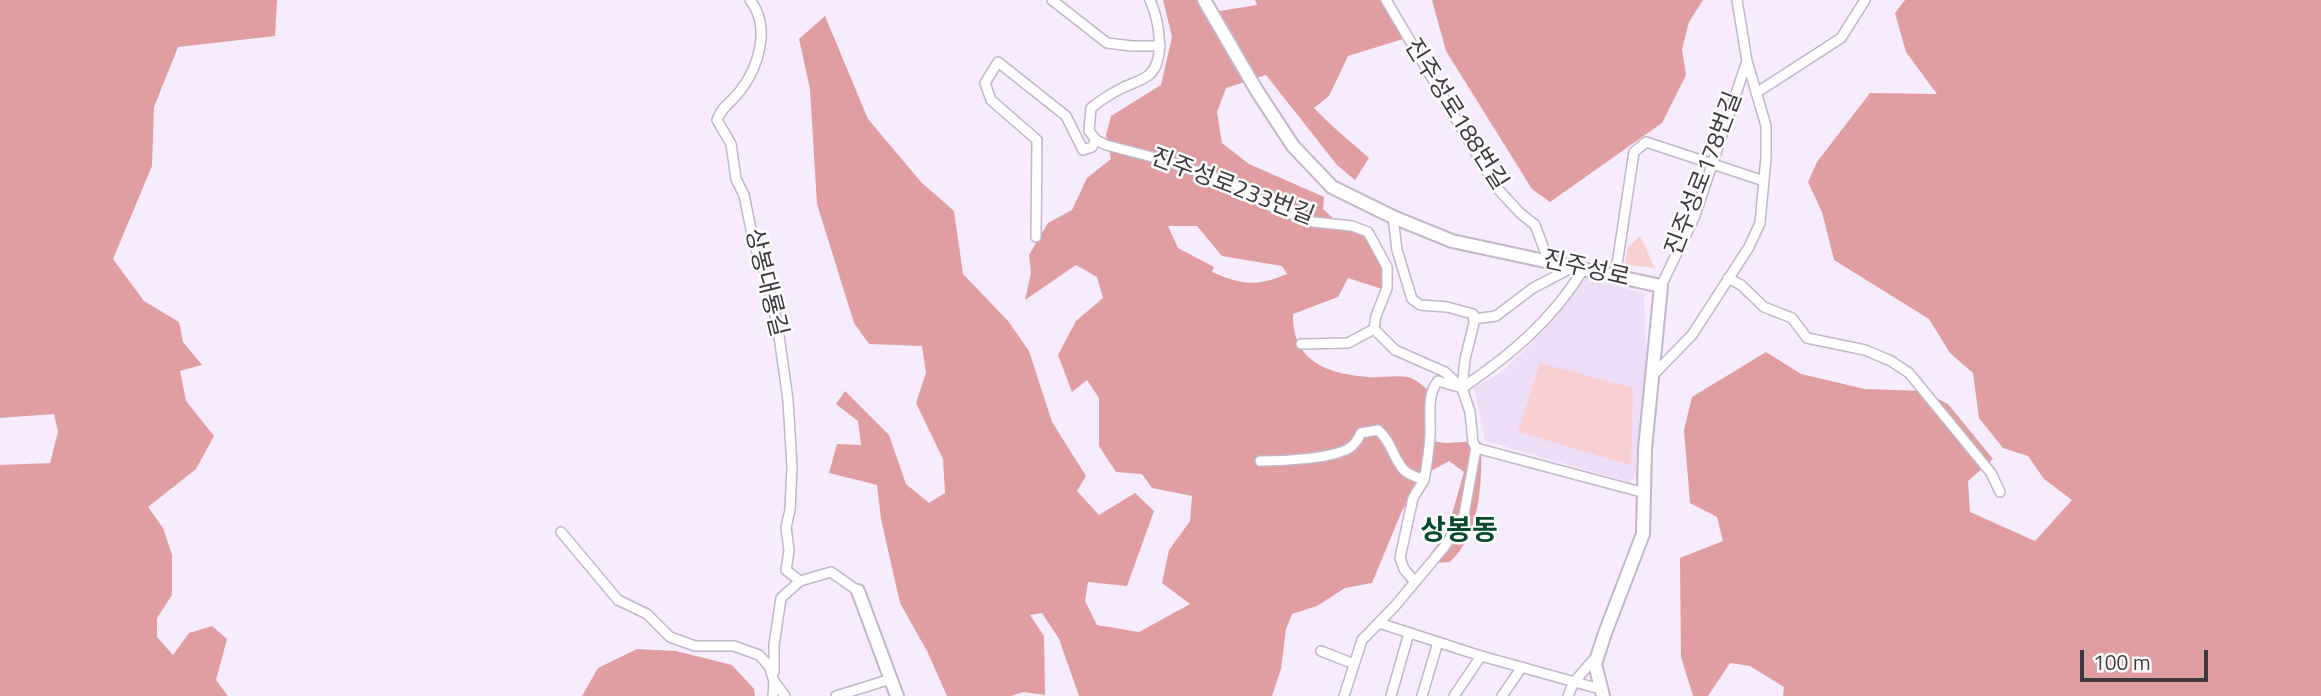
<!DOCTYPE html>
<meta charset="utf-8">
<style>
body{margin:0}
#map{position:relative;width:2321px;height:696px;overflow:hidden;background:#f7ebfe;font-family:"Titillium Web",sans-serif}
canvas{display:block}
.scale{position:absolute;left:2080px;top:650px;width:128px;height:32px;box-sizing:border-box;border:4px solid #3f3a41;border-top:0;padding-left:9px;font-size:21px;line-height:24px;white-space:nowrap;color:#3f3a41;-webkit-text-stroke:5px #fdfdfd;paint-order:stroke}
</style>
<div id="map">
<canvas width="2321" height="696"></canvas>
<div class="scale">100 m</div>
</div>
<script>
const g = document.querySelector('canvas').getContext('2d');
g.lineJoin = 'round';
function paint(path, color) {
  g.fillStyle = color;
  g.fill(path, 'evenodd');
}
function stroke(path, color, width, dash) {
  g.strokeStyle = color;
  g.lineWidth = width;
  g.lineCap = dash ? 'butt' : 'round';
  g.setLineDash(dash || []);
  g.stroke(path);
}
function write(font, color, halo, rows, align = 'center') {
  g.font = font + ' "Titillium Web","Noto Sans KR",sans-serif';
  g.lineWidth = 5;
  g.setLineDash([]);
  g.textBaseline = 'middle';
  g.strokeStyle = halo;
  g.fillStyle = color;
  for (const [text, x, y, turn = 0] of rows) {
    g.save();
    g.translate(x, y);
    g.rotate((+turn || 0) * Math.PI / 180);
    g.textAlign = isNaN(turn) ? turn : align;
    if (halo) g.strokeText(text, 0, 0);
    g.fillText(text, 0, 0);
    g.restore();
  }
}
paint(new Path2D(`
 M1586,278l58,15 2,60 -6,121 -11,8 -144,-41 -11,-53 28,-16 31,-30z`), '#eeddf7');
paint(new Path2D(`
 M1640,236l15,32 -30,-3 3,-18z
 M1540,363l93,25 -2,77 -113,-33z`), '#f9d0d1');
paint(new Path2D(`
 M0,0h277l-2,36 -97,11 -24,60 -2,59 -39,93 31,42 35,21 4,20 19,23 -22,6 6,30 28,35 -18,33 -48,38 15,21 9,27v40l-15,23v19l16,18 16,-22 23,-7 15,13 -11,41 12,16h-228v-231l50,-2 8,-31 -4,-18 -54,4z
 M1163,0h41l9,12 44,-7 -2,-5h126l22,39 -55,17 -19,40 -15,12c17,18 36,33 55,50l-14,22 -18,-15 -71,-90 -40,13 -9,24 5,31 27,21 75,33 -1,12 22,20 27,9 21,35 -5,18 -40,-13 -10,19 -45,17c-1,48 35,60 76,63 13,1 26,-2 38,0 9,1 19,12 27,18l-6,44c16,8 34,1 53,3 1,40 0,91 -31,120l-17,1 -2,-10 16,-21 17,-60 -15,-11 -27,15 -21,37 -29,70 -27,5 -28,18 -25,8 -6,15 -5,40 -9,27h-193l-20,-57 -17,-26 -12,2 14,21 1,59 -22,-3 -12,4h-64l-20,-45 -27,-48 -19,-84 -4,-34 -48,-12 8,-29 24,1 -3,-24 -22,-17 9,-13 44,44 17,49 23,19 16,-10 -2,-34 -27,-56 10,-30 -4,-27 -53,-2 -15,-21 -37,-119 -7,-115 -11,-50 26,-23 43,103 53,63 33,29 9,63 45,47 21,30 23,71 34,54 -9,15 22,24 36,-22 19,18 -27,75 -39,-4 -3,19 12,24 42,7 51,-28 -28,-21 7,-33 21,-29 2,-25 -40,-8 -10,-14 -26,-2 -17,-26v-48l-12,-18 -15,12 -14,-37 18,-34 27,-23 -6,-21 -21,-12 -51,35 6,-27 -2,-18 19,-32 24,-13 15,-32 24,-19 -5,-24 5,-19 50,-31 11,-48zM1168,226h29l25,30 60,10 5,8c-32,13 -44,11 -75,-2l2,-5 -36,-19z
 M1432,0h271l-14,22 -7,27 4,26 -24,48 -112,79 -18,-13 -86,-138z
 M1905,0h416v696h-538l1,-9 -34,-21 -20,-3 -22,33h-15l-12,-39 -1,-99 43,-17 -6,-24 -27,-14 -6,-73 8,-33 74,-45 35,22 64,15 57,2 26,13 45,55 -25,22 2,31 65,29 37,-41 -28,-21 -16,-23 -25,-8 -24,-30 -6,-45 -23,-20 -21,-34 -95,-59 -12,-48 -14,-30 9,-20 53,-69 67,1 -31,-42 -11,-39z
 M637,649l39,2 56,14 22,24 1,7h-173l16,-28z`), '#e09ea0');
const street = new Path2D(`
 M750,0c21,26 9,67 -10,91 -8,11 -18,15 -23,29l14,24 5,35 8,16 10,49 14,36 11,56 9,64 4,67 -2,43 -4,17 3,24 -3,19 14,11 31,-9 27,19
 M1052,0l55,43 25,3h28
 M1150,0c8,18 17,59 -1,75 -6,5 -18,9 -25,12 -12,6 -23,13 -33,21l-2,23 7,9 10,5 54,14 74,25 36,22 43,16 39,4 16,6 19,35v21l-11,28 -2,13 21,21 50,22 17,16
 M1386,0l110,187 24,26 15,12 14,37
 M1756,93l85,-55 24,-38
 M1393,217l4,33 15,49 8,6 27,2 26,7 1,9 -9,36 -3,29 8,24 3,30 3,6
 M1036,237l1,-97 -46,-40 -6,-17 13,-21 68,54 17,34 9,-3 4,-7
 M1615,278l19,-126 12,-10 118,39
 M1728,278l13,7 23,22 28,11 15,20 58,12 26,11 18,12 82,100 9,19
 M1661,286l33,-68 53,-157
 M1474,319l22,-3 37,-28 40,-21
 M1301,344l47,-1 26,-14
 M1652,376l40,-41 57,-88 11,-24 6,-66v-31l-19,-65 -10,-61
 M1476,448l169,45
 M1260,461c20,0 78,-2 92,-15 4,-3 7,-9 9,-13l17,-3c14,12 14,26 25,39 5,6 14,8 21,11 3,-15 5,-29 6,-45 1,-17 -4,-40 8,-54l24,7c50,-34 89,-67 121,-118
 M561,532l57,68 29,14 23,23 25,9h39l25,9 10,11 5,15 -1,15
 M1415,582l-11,-13 -4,-11 13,-60 11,-18
 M1379,623l102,33 119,33 1,3
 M1321,651l33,13
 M774,672v-27l7,-47 19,-17
 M774,681l11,15
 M836,696l55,-17
 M1344,696l18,-56 33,-34 50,-60 19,-31 12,-67
 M1391,696l18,-63
 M1422,696l16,-54
 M1454,696l27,-40
 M1502,696l20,-29
 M1568,696l6,-14 21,-24`);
const secondary = new Path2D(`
 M1204,0l53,91 36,55 39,41 61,30 59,24 209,45 -16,163 -2,85 -38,99 -10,31 8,32
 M858,591l39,105`);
stroke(street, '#c3b6c9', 12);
stroke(secondary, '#c3b6c9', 16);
stroke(street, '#fff', 9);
stroke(secondary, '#fff', 12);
write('24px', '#3f3a41', '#fdfdfd', [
 ["진주성로188번길",1455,115,58],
 ["진주성로178번길",1705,174,-69],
 ["진주성로233번길",1232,188,21],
 ["진주성로",1586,270,13],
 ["상봉대룡길",765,283,76]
]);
write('bold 28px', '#074b2e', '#fdfdfd', [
 ["상봉동",1459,532]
]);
</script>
